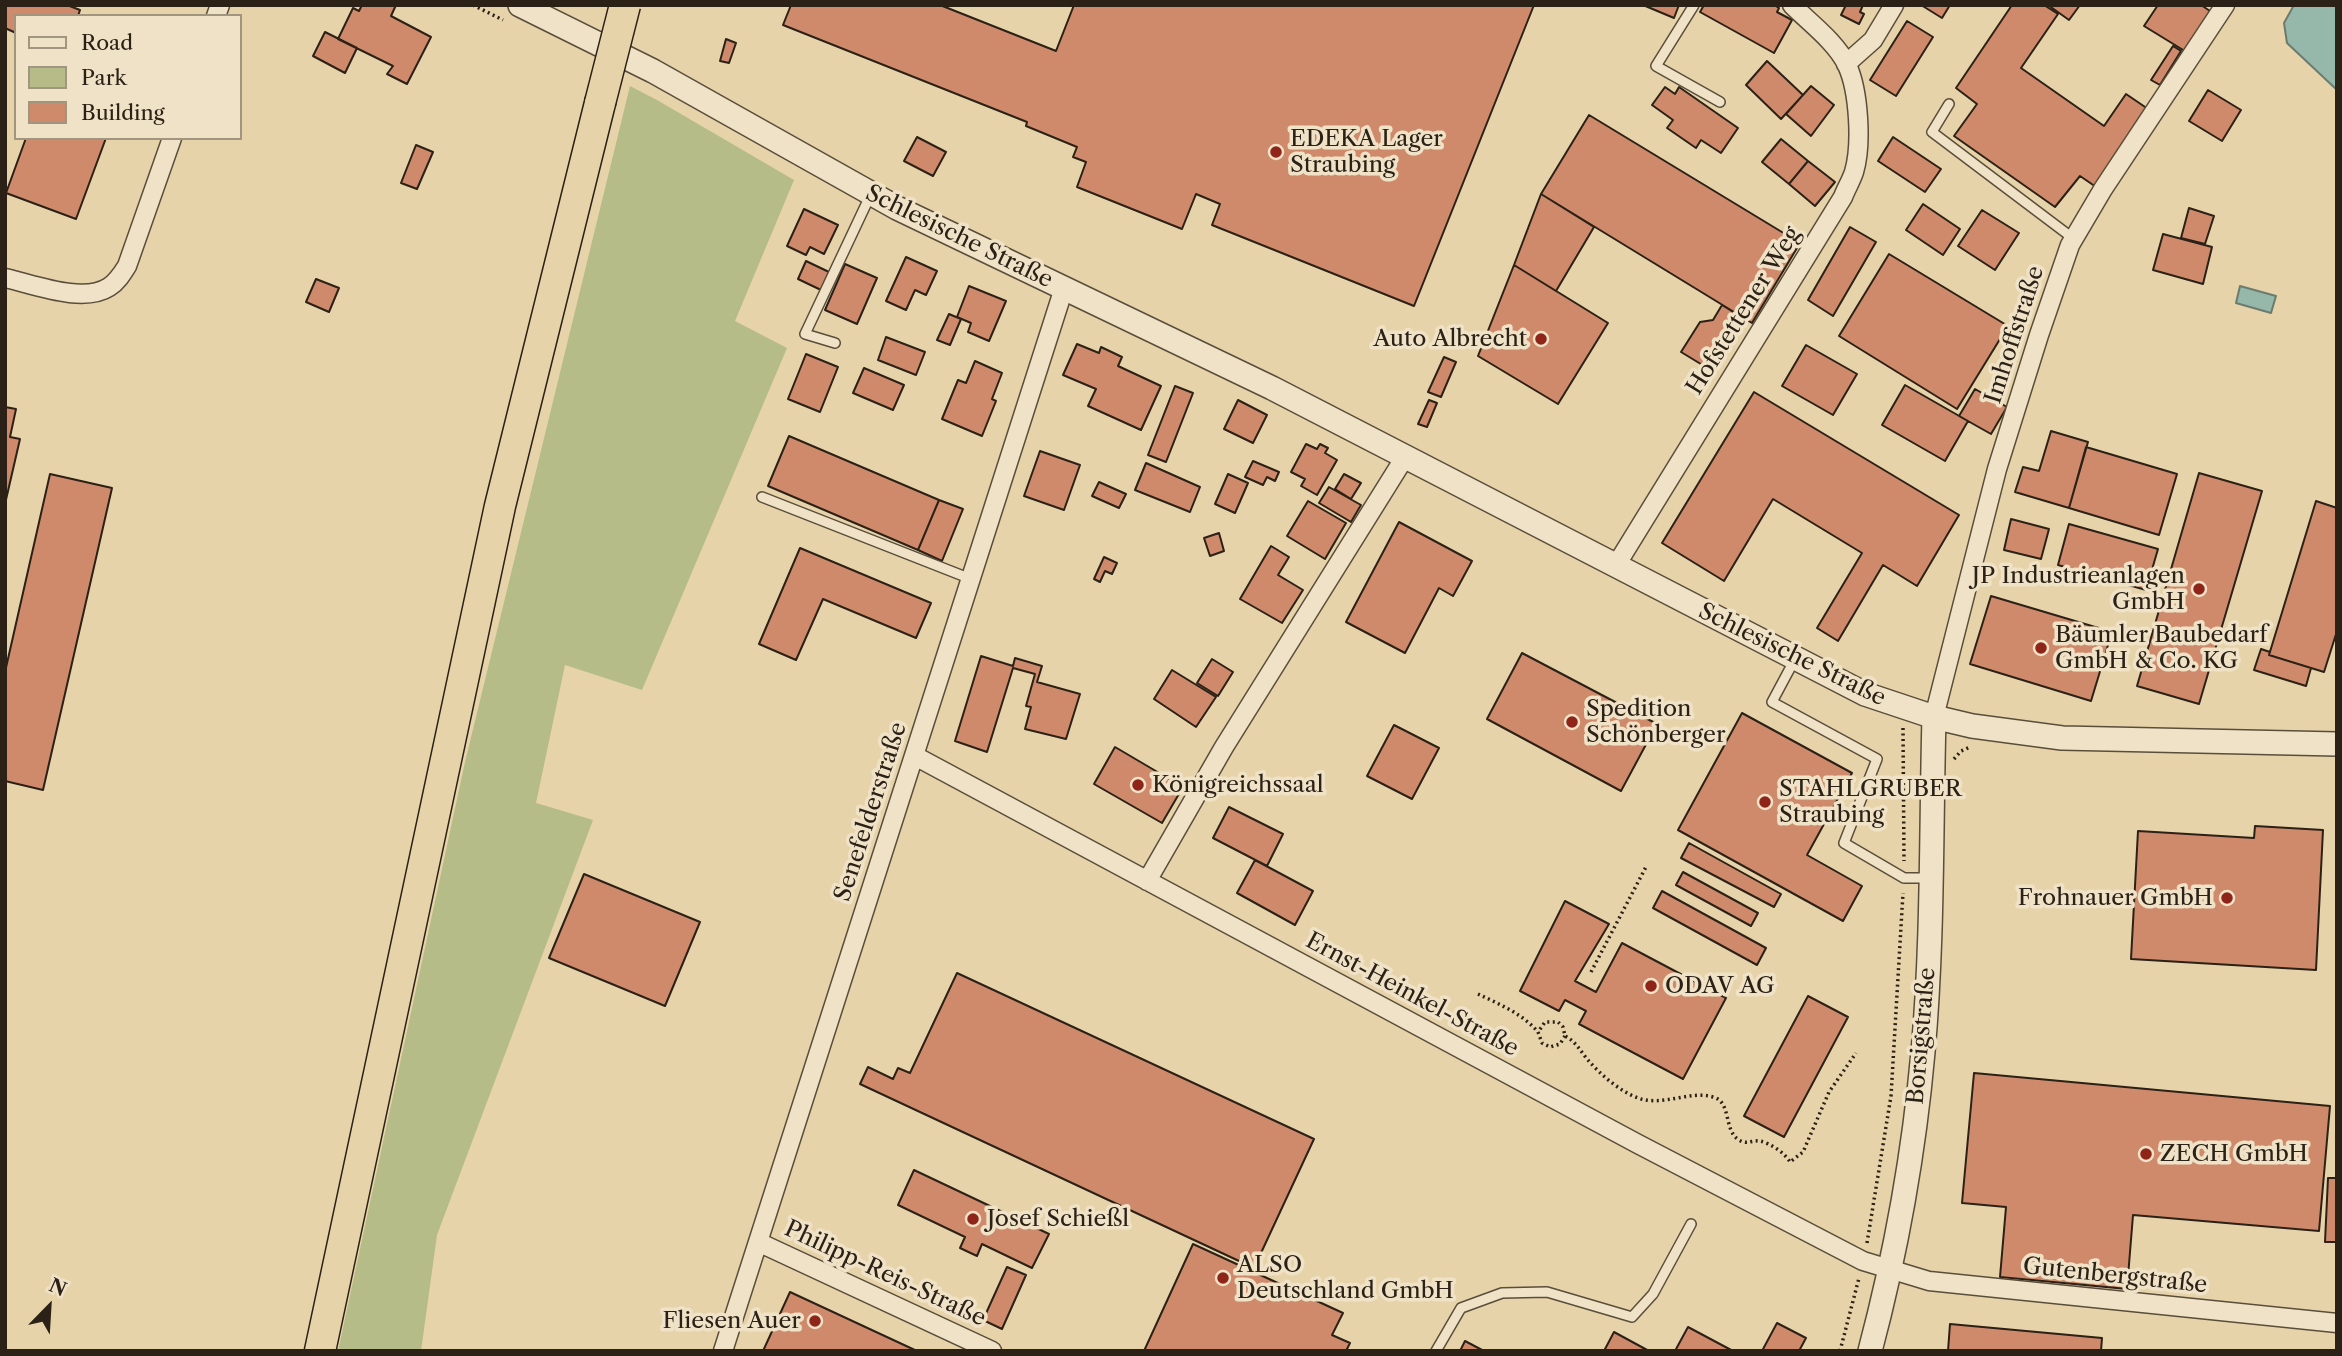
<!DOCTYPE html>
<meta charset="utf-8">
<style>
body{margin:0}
#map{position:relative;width:2342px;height:1356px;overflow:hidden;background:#e6d3a9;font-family:"Libre Caslon Text",serif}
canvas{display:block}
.frame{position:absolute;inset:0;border:7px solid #2b2116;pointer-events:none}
.legend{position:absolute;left:14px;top:14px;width:228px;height:126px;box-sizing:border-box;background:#efe2c7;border:2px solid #a19580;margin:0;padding:9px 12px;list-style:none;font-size:21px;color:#2b2116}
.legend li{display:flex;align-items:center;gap:14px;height:35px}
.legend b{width:35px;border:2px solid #a19580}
.north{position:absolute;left:14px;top:1272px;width:70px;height:70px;-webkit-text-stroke:5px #efe2c7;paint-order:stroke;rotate:24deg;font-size:19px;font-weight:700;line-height:28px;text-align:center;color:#2b2116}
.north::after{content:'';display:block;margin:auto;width:24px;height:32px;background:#2b2116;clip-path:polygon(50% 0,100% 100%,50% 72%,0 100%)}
</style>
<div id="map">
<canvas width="2342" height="1356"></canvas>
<div class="frame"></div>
<ul class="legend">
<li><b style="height:9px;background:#efe2c7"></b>Road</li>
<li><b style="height:19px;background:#b6bc87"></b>Park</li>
<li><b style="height:19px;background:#cf8a6c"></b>Building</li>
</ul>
<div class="north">N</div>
</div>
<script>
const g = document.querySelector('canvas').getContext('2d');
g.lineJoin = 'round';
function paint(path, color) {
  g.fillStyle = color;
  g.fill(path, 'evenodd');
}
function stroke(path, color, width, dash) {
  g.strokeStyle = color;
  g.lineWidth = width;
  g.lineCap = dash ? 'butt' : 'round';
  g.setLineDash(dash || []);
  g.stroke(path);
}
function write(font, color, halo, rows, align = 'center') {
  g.font = font + ' "Libre Caslon Text",serif';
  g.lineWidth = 7;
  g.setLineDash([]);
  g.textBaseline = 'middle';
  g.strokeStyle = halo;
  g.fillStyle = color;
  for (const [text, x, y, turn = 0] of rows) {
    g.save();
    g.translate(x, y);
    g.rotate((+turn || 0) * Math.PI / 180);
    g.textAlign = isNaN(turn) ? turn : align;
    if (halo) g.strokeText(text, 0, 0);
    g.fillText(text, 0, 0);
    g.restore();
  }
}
paint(new Path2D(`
 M630,86l27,14 137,80 -59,141 52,27 -145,342 -77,-25 -29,138 57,17 -156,415 -16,116h-83l127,-589z`), '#b6bc87');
const water = new Path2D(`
 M2294,5h43v85l-50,-47 -3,-20z
 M2240,286l36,10 -5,17 -35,-10z`);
paint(water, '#96b8aa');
stroke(water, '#6b7c6f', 2);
const building = new Path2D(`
 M5,5h62l13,5 -2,6h-62v17l-11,-5z
 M362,5h34l-5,11 40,21 -24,47 -20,-10 6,-8 -55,-27 15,-31 6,3z
 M791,5h149l116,46 18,-46h460l-120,301 -202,-81 8,-21 -24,-10 -14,35 -105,-42 9,-25 -13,-5 4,-10 -51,-21 1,-4 -244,-97z
 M1643,5h36l-5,13z
 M1704,5h70l5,3 -2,4 15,8 -18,33 -74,-41z
 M1846,5h17l-3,7 4,2 -5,10 -18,-9z
 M1921,5h29l-8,13z
 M2012,5h32l14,9 -37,54 83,58 22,-32 25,17 -52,78 -19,-13 -25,31 -101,-71 23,-32 -21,-16z
 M2048,5h32l-11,15z
 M2158,5h43l12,8 -25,40 -44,-27z
 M1907,21l26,16 -37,59 -26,-16z
 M325,32l32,16 -12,25 -32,-17z
 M726,39l10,4 -7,20 -9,-2z
 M2173,46l8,5 -21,34 -9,-5z
 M1767,61l36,34 -22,24 -35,-34z
 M1811,86l23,19 -23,31 -25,-22z
 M1665,87l10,7 4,-7 59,41 -17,25 -20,-13 -5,8 -29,-20 6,-8 -21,-15z
 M2208,90l33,20 -19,31 -33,-20z
 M1589,115l211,128 -48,80 -211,-129z
 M917,137l29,15 -13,24 -29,-15z
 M1893,137l48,32 -16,23 -47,-31z
 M26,138h80l-30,81 -70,-26z
 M1781,139l27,22 -19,23 -27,-22z
 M416,145l17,7 -16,37 -16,-6z
 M1808,161l27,21 -20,24 -26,-22z
 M1541,194l53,33 -38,64 -42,-26z
 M1923,204l37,25 -17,26 -37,-25z
 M2189,208l25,8 -9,28 -24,-6z
 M804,209l34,16 -14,29 -14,-7 -4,8 -19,-9z
 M1982,210l37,23 -24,37 -37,-24z
 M1850,227l26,15 -43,74 -25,-16z
 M2163,234l49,13 -9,37 -50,-14z
 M1889,254l119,72 -51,83 -118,-73z
 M906,257l31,14 -11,24 -11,-5 -9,20 -20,-9z
 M806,261l23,11 -8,18 -23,-11z
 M845,264l32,14 -20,46 -32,-14z
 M1514,265l94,58 -50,81 -80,-48z
 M316,279l23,9 -10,24 -23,-10z
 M969,286l37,15 -17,40 -21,-9 3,-9 -14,-6z
 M1722,305l24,15 -32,52 -33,-20 19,-30 13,-2z
 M949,314l12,5 -11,26 -13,-5z
 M886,337l39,15 -9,23 -38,-15z
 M1077,344l22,9 2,-6 21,10 -4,9 43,20 -20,44 -53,-24 8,-17 -33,-14z
 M1806,345l51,29 -24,41 -51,-29z
 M806,354l32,13 -18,45 -32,-13z
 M1444,357l12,5 -15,35 -13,-5z
 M975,361l27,12 -10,26 4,2 -14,35 -40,-17 16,-39 8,3z
 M864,368l40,17 -11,25 -40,-17z
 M1905,385l63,36 -23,40 -63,-36z
 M1175,386l18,7 -27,69 -18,-7z
 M1975,389l32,18 -16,27 -32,-18z
 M1754,392l205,123 -42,71 -34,-21 -45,76 -21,-13 45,-75 -89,-54 -49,82 -62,-38z
 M1238,400l29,15 -14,28 -29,-14z
 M1429,400l8,3 -10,24 -9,-3z
 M5,407l11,2 -6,28 10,2 -15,65z
 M2051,431l37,11 -19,66 -54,-16 8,-25 16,4z
 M789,436l150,64 -21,50 -150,-64z
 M1306,444l11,5 3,-5 8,4 -3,5 12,7 -20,35 -16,-9 4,-7 -14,-7z
 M2086,447l91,27 -18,61 -90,-27z
 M1040,451l40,14 -16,45 -40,-14z
 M1253,461l26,11 -4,9 -8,-4 -4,8 -18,-8z
 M1146,463l54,24 -10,25 -55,-22z
 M2199,473l63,18 -63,213 -62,-18z
 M50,474l62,14 -69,302 -38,-9v-109z
 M1228,474l20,9 -13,30 -20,-9z
 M1344,474l17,9 -10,16 -16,-10z
 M1099,482l27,12 -7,14 -27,-12z
 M1329,487l32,18 -10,17 -32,-19z
 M939,500l24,9 -21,52 -24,-11z
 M1308,501l38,22 -21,36 -38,-23z
 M2316,501l21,7v123l-13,41 -55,-17z
 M2011,519l38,10 -8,30 -37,-9z
 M1399,522l73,39 -19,35 -14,-8 -34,65 -59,-31z
 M2069,524l89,25 -12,41 -88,-25z
 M1219,533l5,18 -14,5 -6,-18z
 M1271,546l18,11 -11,18 25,15 -21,33 -42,-24z
 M800,548l131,55 -15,35 -93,-39 -27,61 -37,-16z
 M1104,557l13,6 -5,11 -7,-3 -5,11 -6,-3z
 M1991,596l121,36 -21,69 -121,-37z
 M2261,649l9,3 -1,3 42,13 -5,18 -52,-16z
 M1522,653l135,71 -36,67 -134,-72z
 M981,656l32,10 2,-8 27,8 -5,16 43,12 -14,45 -41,-10 6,-22 -5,-1 9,-32 -22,-6 -26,84 -32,-11z
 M1212,659l21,13 -15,24 -21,-13z
 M1172,670l44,27 -20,30 -42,-28z
 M1742,713l110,60 -45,82 55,31 -19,35 -165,-91z
 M1394,725l45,23 -27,51 -45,-23z
 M1115,747l68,40 -21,36 -68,-39z
 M1229,807l54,27 -16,32 -54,-28z
 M2255,826l68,4 -7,140 -185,-11 7,-128 116,7z
 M1689,843l92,51 -7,13 -93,-49z
 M1255,860l58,31 -18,34 -58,-32z
 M1683,872l75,41 -7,13 -75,-41z
 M584,874l116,48 -35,84 -116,-48z
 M1662,891l104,57 -9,17 -104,-57z
 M1565,901l44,23 -34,57 21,11 26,-49 104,55 -43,81 -104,-55 7,-13 -21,-11 -6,11 -39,-20z
 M957,973l357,166 -60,129 -394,-184 8,-17 25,12 5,-11 12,5z
 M1808,996l40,21 -64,120 -40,-21z
 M1974,1073l356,33 -11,125 -186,-16 -6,74 -127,-12 6,-70 -44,-4z
 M914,1170l135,64 -17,34 -50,-24 -5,12 -17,-8 5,-11 -67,-32z
 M2328,1178h9v64h-12z
 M1193,1244l150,69 -11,22 18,8 -4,8h-202z
 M1007,1267l19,8 -24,54 -19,-9z
 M790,1292l127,59h-154z
 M1777,1323l29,15 -7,13h-37z
 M1950,1324l152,14 -1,13h-153z
 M1688,1327l45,24h-58z
 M1614,1332l35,19h-45z
 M1465,1341l19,10h-24z`);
paint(building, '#cf8a6c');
stroke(building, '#2b2116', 2);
const service = new Path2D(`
 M1694,5l-38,61 64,36
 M1949,104l-17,28 142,107
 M835,343l-30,-9 65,-138
 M762,497l209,82
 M1795,659l-23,43 105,57 -33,84 60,35h25
 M1436,1351l25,-43 41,-15 45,-1 85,25 21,-23 38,-70`);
const minor = new Path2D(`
 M216,16l4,-11
 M1846,64l27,-24 21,-35
 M5,278c28,6 78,26 104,9 8,-5 13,-13 18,-21l45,-128
 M1615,567l228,-370c3,-8 8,-16 11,-25 8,-27 5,-81 -7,-107 -11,-23 -37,-42 -55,-60
 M1934,717l63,-248 42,-134 31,-90 33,-56 122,-184
 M915,756l723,388 225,117 66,20 408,42
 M1147,881l77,-134 181,-290
 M758,1242l234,109
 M723,1351l341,-1063`);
const tertiary = new Path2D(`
 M520,5l133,66 244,137 375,180 593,306 69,23 38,9 90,12 275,6
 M1870,1351c26,-98 44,-198 53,-299 10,-111 8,-223 11,-335`);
const trunk = new Path2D(`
 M320,1351l180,-845 100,-403`);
stroke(service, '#5a4e3b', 12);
stroke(minor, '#5a4e3b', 21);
stroke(tertiary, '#5a4e3b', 26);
stroke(trunk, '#2b2116', 33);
stroke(new Path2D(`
 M473,5l30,15
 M1903,728l1,133
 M1954,759l7,-8 9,-4
 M1591,972l56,-107
 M1478,994c21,10 45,20 60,38
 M1565,1036l-5,8 -10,3 -8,-4 -4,-11 7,-10h13l5,5 2,9c10,5 15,14 22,23 13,15 32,32 51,39 25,9 52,-8 75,-1 19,5 10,33 26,43 8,5 12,0 21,1 10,2 25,12 30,21l13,-10 26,-60 27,-39
 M1867,1243l24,-147 12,-203
 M1840,1351l19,-73`), '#2b2116', 3.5, [2, 3.5]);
stroke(service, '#efe2c7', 9);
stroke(minor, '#efe2c7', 18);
stroke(tertiary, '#efe2c7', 23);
stroke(trunk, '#e6d3a9', 30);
const trunkBridge = new Path2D(`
 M600,103l25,-98`);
stroke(trunkBridge, '#2b2116', 33, []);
stroke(trunkBridge, '#e6d3a9', 30);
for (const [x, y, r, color] of [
 [1276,152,7,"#8f2418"],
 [1541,339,7,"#8f2418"],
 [2199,589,7,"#8f2418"],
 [2041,648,7,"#8f2418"],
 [1572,722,7,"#8f2418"],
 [1138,785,7,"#8f2418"],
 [1765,802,7,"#8f2418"],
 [2227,898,7,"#8f2418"],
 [1651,986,7,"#8f2418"],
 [2146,1154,7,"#8f2418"],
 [973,1219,7,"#8f2418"],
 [1223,1278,7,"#8f2418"],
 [815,1321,7,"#8f2418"]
]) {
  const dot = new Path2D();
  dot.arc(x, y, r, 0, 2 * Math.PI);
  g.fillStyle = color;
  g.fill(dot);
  stroke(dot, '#efe2c7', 2.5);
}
write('23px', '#2b2116', '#efe2c7', [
 ["EDEKA Lager",1290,139],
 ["Straubing",1290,165],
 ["Auto Albrecht",1527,339,"right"],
 ["JP Industrieanlagen",2185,576,"right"],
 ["GmbH",2185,602,"right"],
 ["Bäumler Baubedarf",2055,635],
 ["GmbH & Co. KG",2055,661],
 ["Spedition",1586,709],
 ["Schönberger",1586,735],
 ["Königreichssaal",1152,785],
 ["STAHLGRUBER",1779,789],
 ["Straubing",1779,815],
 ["Frohnauer GmbH",2213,898,"right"],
 ["ODAV AG",1665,986],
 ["ZECH GmbH",2160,1154],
 ["Josef Schießl",987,1219],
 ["ALSO",1237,1265],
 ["Deutschland GmbH",1237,1291],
 ["Fliesen Auer",801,1321,"right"]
], 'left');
write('23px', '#2b2116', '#efe2c7', [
 ["Schlesische Straße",959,237,26],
 ["Hofstettener Weg",1744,311,-58],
 ["Imhoffstraße",2015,335,-72],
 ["Schlesische Straße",1792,655,26],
 ["Senefelderstraße",871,812,-72],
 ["Ernst-Heinkel-Straße",1412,995,28],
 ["Borsigstraße",1922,1036,-85],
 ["Philipp-Reis-Straße",885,1274,25],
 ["Gutenbergstraße",2115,1276,6]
]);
</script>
